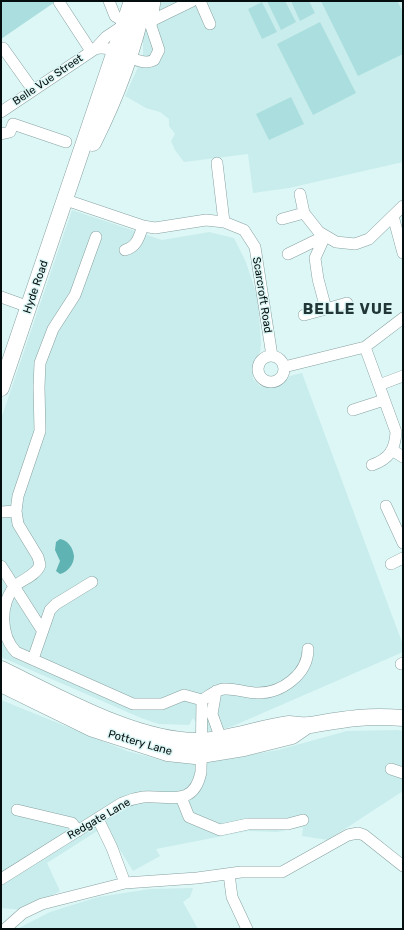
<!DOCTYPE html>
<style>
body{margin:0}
#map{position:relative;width:404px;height:930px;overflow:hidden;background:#dcf7f6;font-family:Rubik,sans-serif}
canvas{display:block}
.frame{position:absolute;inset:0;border:2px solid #050e0e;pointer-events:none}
</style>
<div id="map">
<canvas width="404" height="930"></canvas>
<div class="frame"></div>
</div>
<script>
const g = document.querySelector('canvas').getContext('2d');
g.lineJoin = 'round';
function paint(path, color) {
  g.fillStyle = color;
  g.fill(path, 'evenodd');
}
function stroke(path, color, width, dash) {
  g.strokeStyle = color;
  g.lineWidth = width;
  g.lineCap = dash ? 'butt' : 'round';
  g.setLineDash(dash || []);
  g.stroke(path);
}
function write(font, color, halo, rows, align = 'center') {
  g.font = font + ' Rubik,sans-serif';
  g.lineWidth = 3;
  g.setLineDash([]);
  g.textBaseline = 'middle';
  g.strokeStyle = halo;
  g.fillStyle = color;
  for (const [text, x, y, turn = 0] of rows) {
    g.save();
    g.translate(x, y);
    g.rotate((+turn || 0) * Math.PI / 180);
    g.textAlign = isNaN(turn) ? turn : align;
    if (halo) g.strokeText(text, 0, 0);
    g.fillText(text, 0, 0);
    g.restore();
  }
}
paint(new Path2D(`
 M151,1h252v161l-114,26 -36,5 -5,-39 -64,8 -9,-12 -4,-9 4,-7 -6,-8v-7l-9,-7 -14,-4 -21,-12 18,-40v-23z
 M72,210l90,30 47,-8 25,6 12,24 12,37 3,45 -1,8 -8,12 1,15 7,7 13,2 9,-4 8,-8 12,-3 101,272v7l-170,74 -20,6 -13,-4 -7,-10 -4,7 -30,-1 -18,-6 -140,-61v-238z
 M1,700l126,51 34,9 25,2 28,-1 64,-11 69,-19 51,-1 5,1v60l-75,49 -26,-4 1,-9 -26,5 -29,-1 -92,18 4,7 -27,15 -28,-45 -58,37 13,28 -36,19 -23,-2z
 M193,888l-3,9 -7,5 15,27h-181l33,-17 48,-15 52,-8z`), '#c9edec');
paint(new Path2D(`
 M1,1h53l1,1 -54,37z
 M267,1h18l11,21 -15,8z
 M291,1h18l6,12 -15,8z
 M321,1h76l6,11v42l-45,22z
 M262,2l15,30 -15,7 -14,-30z
 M320,22l36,71 -43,22 -36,-71z
 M291,97l13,27 -35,16 -13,-26z`), '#abdede');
paint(new Path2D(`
 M60,539c8,1 13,9 14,17 0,8 -6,16 -14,18l-4,-3 4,-10 -5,-11 1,-8z`), '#60b3b3');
const minor = new Path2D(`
 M109,1l6,15 10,6
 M200,1l10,23
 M59,2l32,49
 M151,21l41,-20
 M1,48h2l30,42
 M95,49c19,-6 43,20 59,11l5,-10 -8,-24 4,-25
 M1,112l94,-63 11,-12 18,-12
 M1,134l9,-2 3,-8 53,18
 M217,163l7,59
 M300,194l4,19 15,19 17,10 19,2 14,-5 34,-33
 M66,200l77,26 12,2 51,-8 18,2 20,8 11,17 17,109
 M393,216l10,37
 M282,219l22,-6
 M325,236l-10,22 3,21 8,30 21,-6
 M96,237l-21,58 -22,34 -13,34 -1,24 1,44 -22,65 -2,15 2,13 20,33 2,8c-4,11 -18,14 -26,22 -14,18 -14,48 2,65l117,52h29l22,-9 18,5c7,-4 13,-10 22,-11 11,-1 22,4 34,4 24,0 50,-19 50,-44
 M125,250c12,-3 14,-13 18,-24
 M288,254l37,-18
 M1,297l28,10
 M304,315l22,-6
 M365,347l31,85c-1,18 -7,27 -24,33
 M258 369a13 13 0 1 1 26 0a13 13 0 1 1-26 0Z
 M284,367l81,-20 38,-29
 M379,385l24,-9
 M353,410l31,-10
 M392,450l11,7
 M386,506l17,37
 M1,512l15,-1
 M391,564l12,-6
 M1,566l41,64
 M33,659l17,-49 6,-6 36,-22
 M401,664l2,-1
 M216,691l-4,23 9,25
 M391,769l12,4
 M181,797l8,20 31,13 28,-6h40l15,-4
 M17,810l55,13 6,8
 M98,819l14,29 13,35
 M229,874l3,23 15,32
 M1,879l121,-76c7,-3 14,-5 21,-6 25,-2 51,11 58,-25l1,-72
 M5,929l18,-16 19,-9 83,-21 72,-5 44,-6h41l66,-37 10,-2 6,2 39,31`);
const highway = new Path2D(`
 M93,143c22,-44 41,-93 51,-142
 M1,388l131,-387
 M1,669c56,27 135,73 198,72 31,-1 59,-13 90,-17 6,0 14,2 21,1 35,-6 56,-10 93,-7
 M1,684l92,45 74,24 28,3 49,-8 48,-12 16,-11`);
stroke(minor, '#88a1a1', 12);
stroke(highway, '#88a1a1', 17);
stroke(minor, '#fff', 11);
stroke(highway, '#fff', 16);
write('11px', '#050e0e', '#dcf7f6', [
 ["Belle Vue Street",48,80,-34],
 ["Hyde Road",36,287,-71],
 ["Scarcroft Road",262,295,81],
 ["Pottery Lane",140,743,16],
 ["Redgate Lane",99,819,-30]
]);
g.letterSpacing = '1px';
write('bold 15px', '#213737', '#dcf7f6', [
 ["BELLE VUE",348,310]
]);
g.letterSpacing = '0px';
</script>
